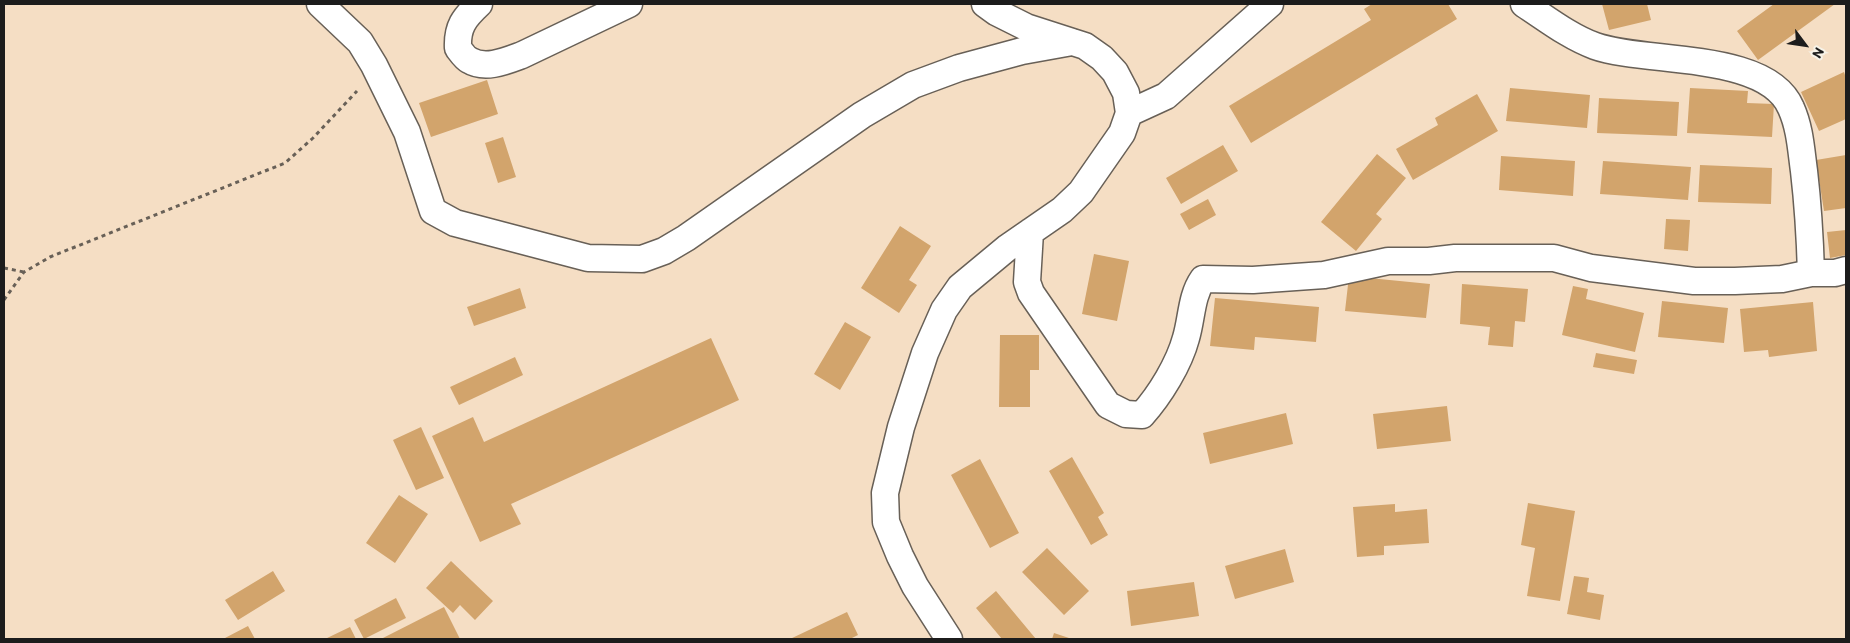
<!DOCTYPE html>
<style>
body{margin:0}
#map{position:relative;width:1850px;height:643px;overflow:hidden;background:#f5dec4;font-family:Itim,sans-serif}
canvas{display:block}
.frame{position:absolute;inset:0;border:5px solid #1c1c1c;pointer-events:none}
.north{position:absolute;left:1780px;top:20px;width:50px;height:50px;-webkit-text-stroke:4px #f7f3e8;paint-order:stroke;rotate:121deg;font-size:14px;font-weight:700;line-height:20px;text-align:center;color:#1c1c1c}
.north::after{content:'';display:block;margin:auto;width:18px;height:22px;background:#1c1c1c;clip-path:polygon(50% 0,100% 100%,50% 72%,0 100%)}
</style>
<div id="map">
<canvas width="1850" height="643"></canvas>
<div class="frame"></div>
<div class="north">N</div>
</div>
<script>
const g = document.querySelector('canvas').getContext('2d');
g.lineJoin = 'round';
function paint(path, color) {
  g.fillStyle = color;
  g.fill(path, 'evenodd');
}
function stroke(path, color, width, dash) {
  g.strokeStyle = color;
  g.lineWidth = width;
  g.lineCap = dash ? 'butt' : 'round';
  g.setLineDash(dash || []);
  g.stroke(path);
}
paint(new Path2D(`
 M1372,4h76l9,15 -206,124 -22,-37 142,-86 -7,-11z
 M1602,4h45l4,16 -42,10z
 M1774,4h61l-77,56 -21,-29z
 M1844,72l2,6v41l-27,12 -18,-39z
 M487,80l11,34 -67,23 -12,-34z
 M1510,88l80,7 -3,33 -81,-7z
 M1690,88l58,3 -1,12 27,1 -2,33 -85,-4z
 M1477,94l21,37 -85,49 -17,-31 42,-24 -3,-7z
 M1599,98l80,4 -2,34 -80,-3z
 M503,137l13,40 -18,6 -13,-40z
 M1223,145l15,26 -57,33 -15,-26z
 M1377,154l29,24 -30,36 6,5 -26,32 -35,-29z
 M1846,155v53l-22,3 -8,-51z
 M1501,156l74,5 -2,35 -74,-6z
 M1603,161l88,6 -3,33 -88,-6z
 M1700,165l72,3 -1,36 -73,-2z
 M1208,199l8,16 -27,15 -9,-16z
 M1666,219l24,1 -2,31 -24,-2z
 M900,226l31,20 -22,34 8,5 -18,28 -38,-25z
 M1846,230v25l-16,3 -3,-26z
 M1094,254l35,7 -12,60 -35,-7z
 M1349,276l81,8 -4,34 -81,-7z
 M1462,284l66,5 -3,33 -10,-1 -2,26 -25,-2 2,-18 -30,-3z
 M1573,286l15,3 -2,10 58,14 -9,39 -73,-17z
 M520,288l6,20 -52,18 -7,-19z
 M1215,298l104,9 -3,35 -61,-5 -1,13 -44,-4z
 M1662,301l66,7 -4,35 -66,-6z
 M1813,302l4,49 -48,6 -1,-7 -24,2 -4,-43z
 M845,322l26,15 -31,53 -26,-16z
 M1000,335h39v35h-9v37h-31z
 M711,338l28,62 -228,104 10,20 -41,18 -48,-106 41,-19 11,25z
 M1596,353l41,7 -3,14 -41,-7z
 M515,357l8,18 -64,30 -9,-18z
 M1447,406l4,35 -74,8 -4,-35z
 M1286,413l7,31 -83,20 -7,-31z
 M421,427l23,51 -28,12 -23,-50z
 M1072,457l32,56 -6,4 10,18 -17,10 -42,-74z
 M980,459l39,74 -29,15 -39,-73z
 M399,495l29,19 -33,49 -29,-20z
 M1528,503l47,8 -15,90 -33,-5 8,-48 -14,-3z
 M1395,504v8l32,-3 2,34 -45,3v9l-27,2 -4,-50z
 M1047,548l42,43 -25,24 -42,-43z
 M1285,549l9,33 -59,17 -10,-33z
 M451,561l42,40 -18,19 -15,-15 -7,8 -27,-25z
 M273,571l12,20 -47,29 -13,-20z
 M1574,576l15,2 -2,14 17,3 -4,25 -33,-6z
 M1194,582l5,34 -68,10 -4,-35z
 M996,591l40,48h-34l-26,-31z
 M396,598l10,20 -42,21 -10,-19z
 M444,607l16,32h-79z
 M847,612l11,23 -8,4h-60z
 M248,626l7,13h-29l-1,-1z
 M350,627l6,12h-31z
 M1054,633l18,6h-20z`), '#d2a46c');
const minor = new Path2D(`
 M320,4l40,38 14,23 33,67 26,79 22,12 133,35 54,1 22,-8 22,-13 176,-123 51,-30 46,-17 63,-17 50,-9
 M479,4c-15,14 -22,23 -21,44 3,4 7,10 11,12 16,10 37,1 53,-5l107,-51
 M1524,4c23,15 46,33 71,42 50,18 172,5 196,62 9,20 10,41 13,63 4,34 6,68 7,102
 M1129,113l37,-17 104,-92
 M1030,232l-3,50 4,11 77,112 18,9 16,1c18,-20 37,-51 44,-77 6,-20 5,-42 17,-59l50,1 71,-5 64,-14h41l26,-3h99l37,10 103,13h41l47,-2 29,-6h24l11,-3
 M949,639l-34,-53 -15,-30 -14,-34 -1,-29 16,-66 24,-74 19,-43 16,-23 47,-39 55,-38 19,-18 41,-59 7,-20 -3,-20 -11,-21 -13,-14 -17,-12 -59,-19 -30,-15 -11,-8`);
stroke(minor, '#686057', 29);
stroke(new Path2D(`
 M4,268l20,4
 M4,300l20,-28 26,-15 235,-94 28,-25 44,-47`), '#686057', 3, [4, 4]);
stroke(minor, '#fff', 26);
</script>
